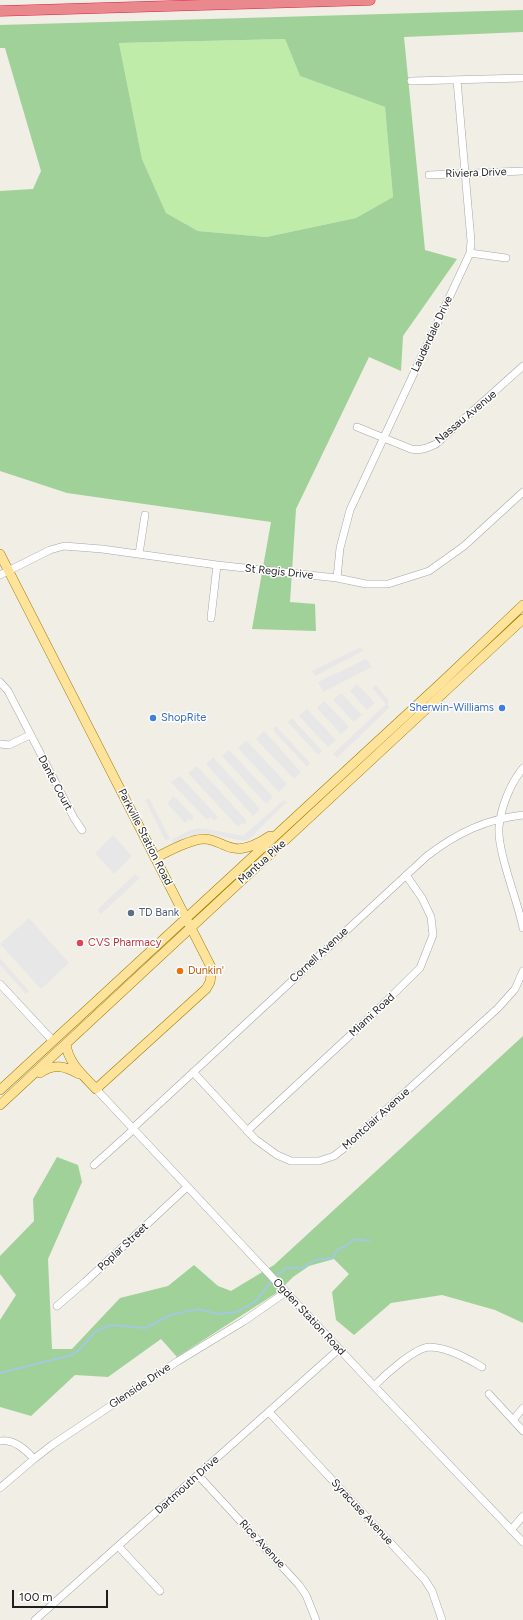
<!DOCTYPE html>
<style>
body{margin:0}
#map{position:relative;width:523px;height:1620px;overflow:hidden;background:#f0eee5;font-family:Figtree,sans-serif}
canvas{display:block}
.scale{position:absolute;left:12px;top:1590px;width:96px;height:18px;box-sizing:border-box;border:2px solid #1f1f1f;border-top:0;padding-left:5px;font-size:12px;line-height:14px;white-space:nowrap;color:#1f1f1f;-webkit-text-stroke:3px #fff;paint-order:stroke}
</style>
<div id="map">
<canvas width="523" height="1620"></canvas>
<div class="scale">100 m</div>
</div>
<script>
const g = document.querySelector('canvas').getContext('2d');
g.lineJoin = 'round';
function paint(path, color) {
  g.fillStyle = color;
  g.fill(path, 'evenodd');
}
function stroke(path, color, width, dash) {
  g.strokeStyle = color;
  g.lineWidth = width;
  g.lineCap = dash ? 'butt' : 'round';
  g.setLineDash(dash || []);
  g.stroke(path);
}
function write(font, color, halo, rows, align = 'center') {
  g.font = font + ' Figtree,sans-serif';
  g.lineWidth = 3;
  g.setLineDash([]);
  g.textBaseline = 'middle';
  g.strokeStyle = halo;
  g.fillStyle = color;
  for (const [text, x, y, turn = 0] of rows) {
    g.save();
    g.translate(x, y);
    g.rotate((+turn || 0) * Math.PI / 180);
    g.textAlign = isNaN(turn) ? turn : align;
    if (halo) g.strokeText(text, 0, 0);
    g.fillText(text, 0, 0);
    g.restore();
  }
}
paint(new Path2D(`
 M285,39l15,37 85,31 8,90 -37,21 -91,19 -67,-6 -32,-18 -24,-54 -23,-116z`), '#bfeca9');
paint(new Path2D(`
 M523,10v22l-119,5 21,213 32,9 -54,77 -2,35 -32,-14 -73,152 -6,93 25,2 1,27 -64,-2 19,-107 -204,-29 -67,-22v-280l33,-2 8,-18 -36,-123h-5v-23zM285,39l15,37 85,31 8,90 -37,21 -90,19 -68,-6 -32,-18 -24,-54 -23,-116z
 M523,1036v287l-28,-13 -53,-15 -51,8 -37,32 -18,-15 -4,-28 17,-18 -15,-15 -25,7 -16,11 -15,15 -101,65 -16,-18 -53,38 -33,-2 -44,41 -31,-9v-87l16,-25 -16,-21v-18l34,-35 -1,-22 24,-42 21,8 4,17 -34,77 4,90h20l48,-51 48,-12 26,-21 24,21 13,5 43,-26z`), '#a0d198');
paint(new Path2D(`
 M361,647l2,4 -48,25 -3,-5z
 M366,659l6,8 -49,25 -5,-10z
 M357,684l18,19 -8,7 -17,-19z
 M376,685l13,16 -2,3 3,3 -53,51 -4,-4 53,-50 -14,-16z
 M341,693l21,22 -8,7 -21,-22z
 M324,701l25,26 -8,7 -24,-26z
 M307,709l29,31 -8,7 -29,-31z
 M292,718l30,33 -4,4 -30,-33z
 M276,726l34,37 -3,4 -34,-37z
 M264,731l37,41 -7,7 -38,-40z
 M246,740l41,44 -8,8 -41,-44z
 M229,750l44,47 -7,7 -44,-48z
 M213,757l47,52 -7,7 -47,-52z
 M197,766l50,55 -3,4 -2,-2 -4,4 -50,-54z
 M180,776l38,41 -4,4 -3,-4 -4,3 -36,-38z
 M174,796l20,21 -3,4 -2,-2 -4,4 -18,-20z
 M149,798l21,41 -5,1 -20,-40z
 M284,800l3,2 -38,37 -5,2 -39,-8 -16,3 -16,8 -2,-4 19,-10 12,-2 41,8z
 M113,835l19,21 -18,18 -19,-21z
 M135,874l5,4 -39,36 -4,-4z
 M29,918l40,45 -28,26 -41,-45z
 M0,958l29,33 -3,3 -26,-29z`), '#e7e7e7');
stroke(new Path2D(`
 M275,1277l11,-9h16l13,-8 17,-2 6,-9 6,-2 11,-8 14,2
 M0,1373l72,-18 5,-3 18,-20 15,-7 36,3 24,-13 28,-6 20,5 19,-2 19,-11 16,-21`), '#a3c9df', 2);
const minor = new Path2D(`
 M411,81l112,-3
 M429,175l94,-4
 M470,253l36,5
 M357,427l54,22c9,2 16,-1 25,-5l87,-78
 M139,554l6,-39
 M0,575l50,-25 14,-4 38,3 115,16 120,13 29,6h22l41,-13 35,-25 59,-54
 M337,578l3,-30 10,-38 120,-257 1,-12 -14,-161
 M211,618l6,-53
 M0,682l8,9 66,127 8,12
 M0,744l9,1 21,-10
 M523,768c-13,16 -22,39 -24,59 -2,25 19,74 24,101
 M0,984l53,57
 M193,1072l62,67 22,16 14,6h28l15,-5 9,-7 155,-141 17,-19 8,-18
 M96,1089l278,297 149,156
 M133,1128l294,-272c30,-23 59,-37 96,-41
 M247,1131l124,-115 49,-48 13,-33 -2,-18 -9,-19 -16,-23
 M94,1165l40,-36
 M57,1306l28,-24 102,-95
 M374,1386c10,-10 41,-39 56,-39 19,1 36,11 52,20
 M489,1394l34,37
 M269,1412l156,168 7,11 10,29
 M513,1420l10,-12
 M0,1441c14,-2 25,8 34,18
 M198,1475l101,110 7,10 10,25
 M0,1488l34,-29 18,-14 126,-84 66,-40 42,-29
 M511,1530l12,-14
 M118,1546l42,45
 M35,1620l304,-271`);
const major = new Path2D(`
 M0,554l212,415 -2,13 -4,7 -110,100c-12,-13 -28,-26 -30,-45
 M155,858c12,-6 35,-19 49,-19 11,0 19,7 29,9 12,3 28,-6 37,-12
 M40,1073c14,-10 25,-7 39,1
 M0,1090l442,-408 81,-77
 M0,1105l523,-486`);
const highway = new Path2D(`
 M0,11l370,-11`);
stroke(minor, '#a6a6a6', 8);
stroke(major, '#9a7f00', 10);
stroke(highway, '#e21e43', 11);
stroke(minor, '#fff', 7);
stroke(major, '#ffe39b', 9);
stroke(highway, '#ea898d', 10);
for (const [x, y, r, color] of [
 [502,708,4,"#3f7fe0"],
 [153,718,4,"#3f7fe0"],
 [131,913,4,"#5c6f8a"],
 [80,943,4,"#e0444e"],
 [180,971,4,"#e8710a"]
]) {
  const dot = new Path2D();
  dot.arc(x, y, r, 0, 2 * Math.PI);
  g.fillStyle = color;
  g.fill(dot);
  stroke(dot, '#fff', 1.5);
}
write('11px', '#1f1f1f', '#fff', [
 ["Riviera Drive",476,173,-2],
 ["Lauderdale Drive",432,334,-65],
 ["Nassau Avenue",466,417,-40],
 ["St Regis Drive",279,572,6],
 ["Dante Court",55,783,62],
 ["Parkville Station Road",145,837,63],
 ["Mantua Pike",262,862,-42],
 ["Cornell Avenue",319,955,-43],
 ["Miami Road",372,1015,-43],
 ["Montclair Avenue",376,1119,-42],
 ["Poplar Street",123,1247,-43],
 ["Ogden Station Road",309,1317,47],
 ["Glenside Drive",140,1386,-34],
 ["Dartmouth Drive",187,1485,-42],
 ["Syracuse Avenue",362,1512,47],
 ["Rice Avenue",262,1544,47]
]);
write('11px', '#366cbe', '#fff', [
 ["Sherwin-Williams",494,708],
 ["ShopRite",161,718,"left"]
], 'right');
write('11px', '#4e5e75', '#fff', [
 ["TD Bank",139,913]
], 'left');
write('11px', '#be3a42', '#fff', [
 ["CVS Pharmacy",88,943]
], 'left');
write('11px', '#c56008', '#fff', [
 ["Dunkin'",188,971]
], 'left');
</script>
